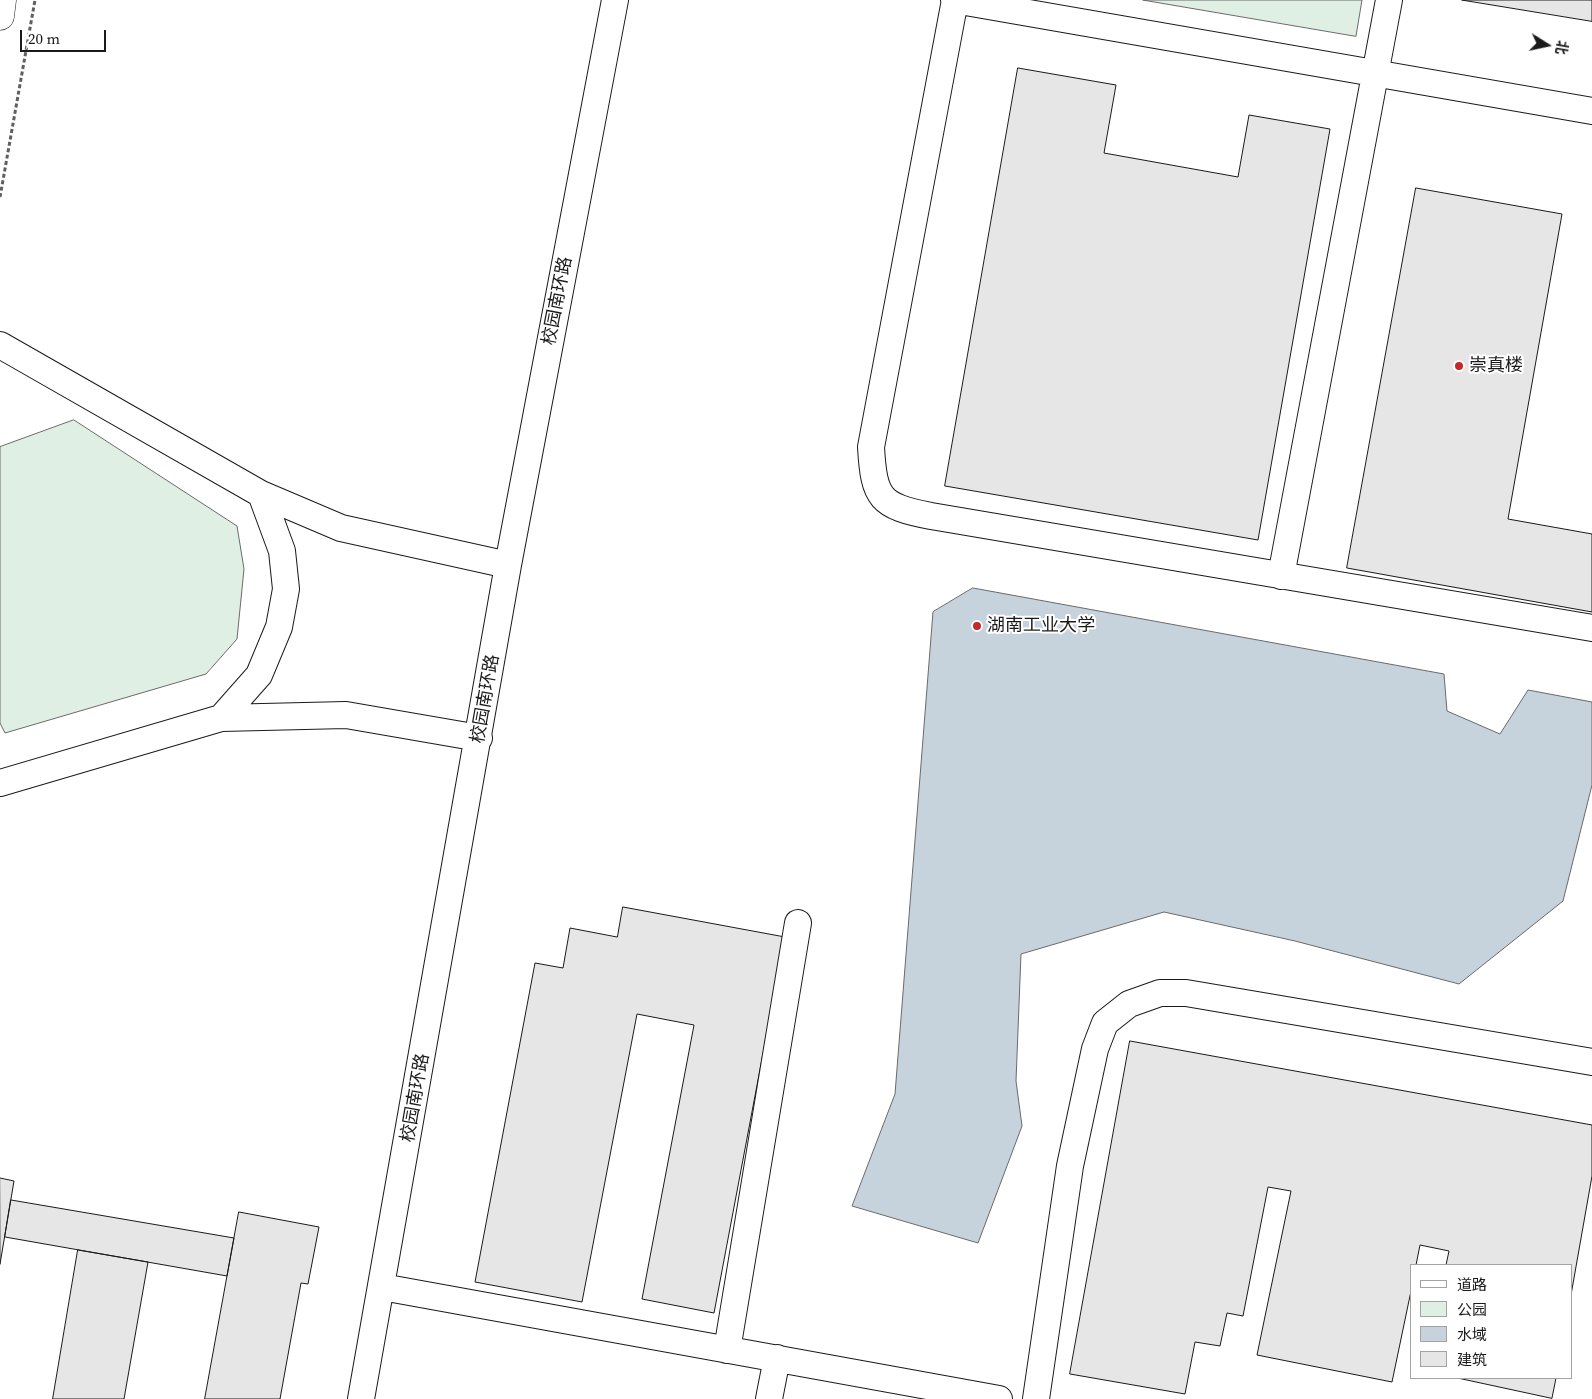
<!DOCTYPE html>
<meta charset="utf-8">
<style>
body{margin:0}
#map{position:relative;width:1592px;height:1399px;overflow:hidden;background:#fff;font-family:"Source Serif 4","Noto Sans SC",serif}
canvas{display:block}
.legend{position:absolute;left:1410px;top:1264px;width:162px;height:115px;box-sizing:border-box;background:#fff;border:1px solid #a3a3a3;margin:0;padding:6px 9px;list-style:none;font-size:15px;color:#1a1a1a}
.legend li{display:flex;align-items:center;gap:10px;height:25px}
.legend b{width:25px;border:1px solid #a3a3a3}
.north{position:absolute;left:1522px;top:20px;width:50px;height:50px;-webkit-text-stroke:4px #fff;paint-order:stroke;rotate:100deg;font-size:14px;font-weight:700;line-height:20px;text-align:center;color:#1a1a1a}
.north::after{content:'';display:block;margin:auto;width:18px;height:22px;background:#1a1a1a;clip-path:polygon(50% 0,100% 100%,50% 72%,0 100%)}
.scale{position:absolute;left:20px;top:30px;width:86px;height:22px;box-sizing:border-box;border:2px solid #1a1a1a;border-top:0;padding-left:6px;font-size:15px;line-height:18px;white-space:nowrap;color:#1a1a1a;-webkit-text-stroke:4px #fff;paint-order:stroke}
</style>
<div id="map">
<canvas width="1592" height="1399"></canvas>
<ul class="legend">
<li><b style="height:6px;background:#fff"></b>道路</li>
<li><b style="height:14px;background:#e0efe3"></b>公园</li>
<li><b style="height:14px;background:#c6d2dc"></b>水域</li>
<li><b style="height:14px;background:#e6e6e6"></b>建筑</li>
</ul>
<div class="north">北</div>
<div class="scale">20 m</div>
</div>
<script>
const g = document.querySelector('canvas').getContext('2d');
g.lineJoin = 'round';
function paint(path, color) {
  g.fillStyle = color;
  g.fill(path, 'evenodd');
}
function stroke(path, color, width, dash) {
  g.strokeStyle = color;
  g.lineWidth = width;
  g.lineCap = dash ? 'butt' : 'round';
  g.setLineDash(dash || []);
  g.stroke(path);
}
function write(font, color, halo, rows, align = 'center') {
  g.font = font + ' "Source Serif 4","Noto Sans SC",serif';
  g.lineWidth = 4;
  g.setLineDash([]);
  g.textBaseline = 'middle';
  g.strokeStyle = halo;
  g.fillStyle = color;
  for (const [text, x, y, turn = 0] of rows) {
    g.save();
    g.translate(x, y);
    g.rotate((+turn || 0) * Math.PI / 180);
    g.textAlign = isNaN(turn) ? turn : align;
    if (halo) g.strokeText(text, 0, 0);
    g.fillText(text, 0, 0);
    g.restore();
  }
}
const green = new Path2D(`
 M1143,0h219l-6,36z
 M74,420l163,106 7,43 -7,70 -31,35 -201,59 -5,-10v-276z`);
paint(green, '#e0efe3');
stroke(green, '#6a6a6a', 1);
const water = new Path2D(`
 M973,588l471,86 3,37 53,23 28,-44 64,12v83l-29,116 -104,83 -164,-43 -131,-29 -143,42 -5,127 6,45 -44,117 -126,-37 43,-112 38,-482z`);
paint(water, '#c6d2dc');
stroke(water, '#6a6a6a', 1);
const building = new Path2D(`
 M1462,0h130v21z
 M1018,68l98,17 -12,68 134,24 11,-62 81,14 -72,411 -313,-54z
 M1416,188l146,26 -54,305 84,15v78l-245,-44z
 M623,907l162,30 -71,376 -72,-14 52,-274 -57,-11 -55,288 -107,-20 60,-319 28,5 7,-40 47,9z
 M1130,1041l462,84v51l-21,119v-30h-125l3,-14 -29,-6 -4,20h-5v26l-19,91 -135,-27 34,-164 -23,-4 -25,129 -16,-3 -7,33 -25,-4 -10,52 -115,-20z
 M0,1178l14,3 -14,83z
 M11,1200l223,38 -7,38 -222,-39z
 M239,1212l80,15 -11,57 -7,-1 -21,116h-75z
 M78,1250l70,12 -24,137h-71z
 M1458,1378h98l-4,20z`);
paint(building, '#e6e6e6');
stroke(building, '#1a1a1a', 1);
const street = new Path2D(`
 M954,0l638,111
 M955,0l-84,447c3,52 9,59 60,69l661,112
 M0,345l261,149 80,34 167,37
 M1281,576l108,-576
 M221,718l38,-43 20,-48 7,-38 -4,-38 -21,-57
 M0,783l221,-65 125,-3 133,23
 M382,1287l617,112
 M727,1350l71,-427
 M361,1399l147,-834 107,-565
 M769,1399l8,-41
 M1036,1399l34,-233 25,-117 10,-26 24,-19 31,-11h26l406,69`);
const secondary = new Path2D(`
 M0,16l2,-16`);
stroke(street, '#1a1a1a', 28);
stroke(secondary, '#1a1a1a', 29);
stroke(new Path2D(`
 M0,197l35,-197`), '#5f5f5f', 3, [4, 2.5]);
stroke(street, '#fff', 26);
stroke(secondary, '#fff', 28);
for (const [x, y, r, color] of [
 [1459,366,5,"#c62828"],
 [977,626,5,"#c62828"]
]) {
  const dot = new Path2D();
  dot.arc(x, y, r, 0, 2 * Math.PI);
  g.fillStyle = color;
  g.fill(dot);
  stroke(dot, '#fff', 2);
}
write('18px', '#1a1a1a', '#fff', [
 ["校园南环路",558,301,-79],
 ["校园南环路",486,699,-80],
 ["校园南环路",416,1098,-80]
]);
write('18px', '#1a1a1a', '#fff', [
 ["崇真楼",1469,366],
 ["湖南工业大学",987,626]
], 'left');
</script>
